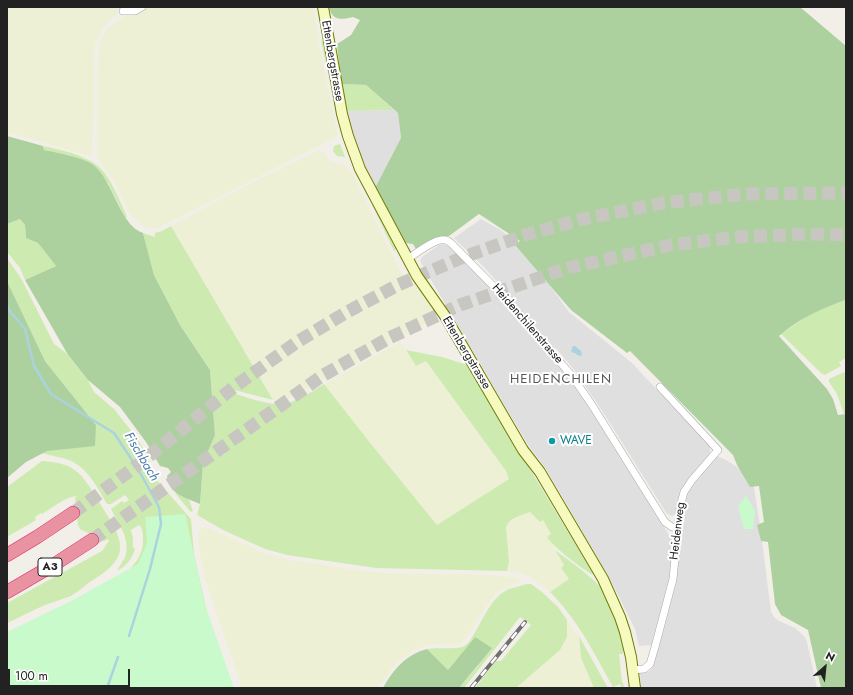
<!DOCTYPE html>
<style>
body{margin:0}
#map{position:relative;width:853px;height:695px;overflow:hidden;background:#f2efe9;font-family:Jost,sans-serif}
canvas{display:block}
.frame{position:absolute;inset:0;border:8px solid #222;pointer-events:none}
.north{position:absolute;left:805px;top:647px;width:40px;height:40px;-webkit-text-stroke:3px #fff;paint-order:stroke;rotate:27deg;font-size:11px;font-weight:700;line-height:16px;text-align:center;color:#222}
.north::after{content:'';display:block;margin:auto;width:14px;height:18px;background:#222;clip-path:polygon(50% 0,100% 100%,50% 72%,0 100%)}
.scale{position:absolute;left:8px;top:669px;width:122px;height:18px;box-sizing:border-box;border:2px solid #222;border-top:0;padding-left:5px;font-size:12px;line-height:14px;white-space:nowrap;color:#222;-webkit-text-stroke:3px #fff;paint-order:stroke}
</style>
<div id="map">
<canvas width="853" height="695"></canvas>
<div class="frame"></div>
<div class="north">N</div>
<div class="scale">100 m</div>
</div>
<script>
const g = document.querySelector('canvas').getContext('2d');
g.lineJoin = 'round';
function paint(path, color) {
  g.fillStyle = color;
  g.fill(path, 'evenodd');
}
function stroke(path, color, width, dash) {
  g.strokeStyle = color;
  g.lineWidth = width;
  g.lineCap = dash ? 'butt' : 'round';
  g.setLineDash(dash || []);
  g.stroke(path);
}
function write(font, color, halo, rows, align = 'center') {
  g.font = font + ' Jost,sans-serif';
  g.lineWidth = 4;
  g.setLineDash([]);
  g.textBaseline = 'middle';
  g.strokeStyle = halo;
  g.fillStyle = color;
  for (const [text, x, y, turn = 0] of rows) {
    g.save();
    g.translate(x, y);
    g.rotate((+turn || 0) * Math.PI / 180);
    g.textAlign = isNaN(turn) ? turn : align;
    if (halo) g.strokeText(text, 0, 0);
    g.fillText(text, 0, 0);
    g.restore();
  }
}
paint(new Path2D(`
 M393,109l5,4 3,25 -26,50 -19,-43 -10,-34 46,-1z
 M481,219l21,12 12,9 1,5 33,38 21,29 63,51 78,84v7l-21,26 -13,34 -4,2 -5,-2 -64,-102 -28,-41 -19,-23 -2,2 -41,-47 1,-2 -30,-34 -30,-29z
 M443,244l8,3 48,49 46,52 28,35 23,35 78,125 -7,48 -14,54 -14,1 -4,-17 -26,-52 -63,-108 -18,-24 -108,-184 2,-4 17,-12z
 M717,456l9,4 11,7 11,9 5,6 7,43 11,87 3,5 5,4 16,7 9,8 3,6 10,46h-176l-1,-15 10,-2 2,-4 20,-71 3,-15 9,-82 2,-6z`), '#e0dfdf');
paint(new Path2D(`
 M7,7h110l1,4 -1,3 -14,13 -7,14 -2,9v67l-3,38 -1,1 -83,-24z
 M146,7h168l6,41 18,88 -170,87 -11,5h-9l-7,-3 -10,-10 -16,-32 -12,-16 -6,-12 1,-100 2,-12 5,-11 6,-6 16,-12 8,-2z
 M318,151h4l2,1 5,9 3,1 11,3 8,5 47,97 12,18 4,-1 15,17 8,12 1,2 -9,7 -134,74 -9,3 -13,1 -102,-174 84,-45z
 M400,342l16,23 10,-4 80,110 3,8 -72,46 -66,-81 -47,-60z
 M530,512l10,9 3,-1 8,14 -2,3 15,28 -3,3 9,11 -20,13 -17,-13 -10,-5 -16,-3 2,-9 -3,-35 1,-3 11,-8z
 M204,527l4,1 56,25 25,7 89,13 117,2 24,3 1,2 -1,2 -20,9 -9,10 -27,41 -7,3 -23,-1 -20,6 -18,14 -17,24h-136l-36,-106 -6,-27 -2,-21 1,-4z
 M567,620l12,16 2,22 13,30h-78l44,-38 7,-13z`), '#eef0d5');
paint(new Path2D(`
 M324,40l18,91 -1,2 -20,-92z
 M341,84l25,1 27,24 -1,1 -46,1z
 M340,144l5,13 -8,-1 -4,-5 1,-5z
 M43,146c18,4 40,8 55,20 13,11 22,35 29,51h-2l-17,-34 -39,-28 -25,-5z
 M359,177l3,3 34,69 -2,2z
 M20,219l5,6 1,13 12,5 18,23 -31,14 -5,-12 -13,-16v-28z
 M171,226l102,174 -39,-10 -1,3c17,5 37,14 55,10 13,-4 25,-12 36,-19l47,60 66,81 72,-46 -3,-8 -80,-110 -10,5 -10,-16 36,7 25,8 127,210c-10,-4 -41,-28 -47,-38l4,-3 -8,-14 -3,2 -10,-10c-8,3 -21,6 -24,15l3,35 -2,9 -131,-3 -89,-13 -22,-6 -42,-19 -26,-15 3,-11 3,-41 12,-28 -5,-65 -30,-45 -26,-50 -11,-42 12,4v-4l7,-2z
 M7,258l15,22 32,64 11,8 23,28 6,12 20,17 23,29 12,21 1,9 5,10 36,41 3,35 13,58 -86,-34c12,-12 22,-21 22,-38 0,-6 0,-11 -4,-15l-8,5 2,8v10h2c-2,11 -9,18 -18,23 2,-5 6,-9 8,-14 6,-17 -6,-33 -14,-48l11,-8 2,2 5,-3 -4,-5 -14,9h-4c-10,-17 -19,-36 -38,-44 -9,-3 -18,-4 -27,-7l54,-28 -51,-64 -38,-80z
 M845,300l1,58 -7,4 2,4 -16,9 -4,-2 -40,-39 32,-22z
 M844,372l2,5v37h-2l-7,-20 -8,-12v-3z
 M42,461c34,2 39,12 56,39 7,13 24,34 22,49 -1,17 -22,27 -34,36 -5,4 -10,8 -15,11 -7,3 -16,5 -23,8 -14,5 -27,13 -41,19v-20l95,-52 7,-10 -1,-2 -4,2 -24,-12 -2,-4 -3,-27 2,-2c-13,1 -24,12 -35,18l-1,-1 -6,4 1,3 -29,17v-50z
 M175,493l14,6 4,12 -2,1 -2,-2z
 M555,550c13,10 41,29 49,42 6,9 9,19 12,29 4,10 9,22 7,33h-4l3,28 1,1 1,5h-2l-2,-4 -7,3c-19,-34 -35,-67 -63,-95l19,-13 -8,-11 3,-3z
 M527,584h4l11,8 16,15 9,13v17l-7,13 -44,38h-41l21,-27h5l30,-36 -11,-8 -56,71h-5l19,-22 -3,-29 -27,33 -21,-21c9,-2 31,1 37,-3 6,-3 9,-11 13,-17 8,-14 16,-33 32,-40 6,-2 12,-3 18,-5z
 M579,636l29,52h-14l-13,-30z`), '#cdebb0');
paint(new Path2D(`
 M329,7h471l46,39v255l-1,-1c-24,9 -47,19 -66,36l48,53 6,10 5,16 8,-1v274h-25l-13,-58 -27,-15 -6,-11 -7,-62 -7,-1 -4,-16 7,-3 -5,-36 -9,1 -13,-22 -4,-10 -103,-104 -3,2 -56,-43 -56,-65 5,-4 -41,-27 -30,22 -11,1 -22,12 -3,-5 -7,-1 -31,-55 26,-50 -3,-25 -32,-28 -25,-1 -4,-40 14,-9 9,-15 -7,-3c-11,3 -21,4 -24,-10z
 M7,136l36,10 1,4c12,2 39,8 48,14 22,16 27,61 51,69l11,42 26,50 30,45 5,65 -12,28 -3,41c-15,-7 -31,-9 -33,-28l4,-4 -3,-4 -8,-2 -14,-24 -26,-35 -32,-27 -20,-25 -43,-75 31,-14 -18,-23 -12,-5 -1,-13 -5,-6 -13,5z
 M7,281l38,80 51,64 -1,21 -48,5 -21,11 -19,16z
 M475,637l17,11 -33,40h-76c11,-19 22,-33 44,-39l21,21z`), '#add19e');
paint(new Path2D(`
 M746,496l9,15 -2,18h-9l-6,-23z
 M185,514l20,91 29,83h-227v-56l64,-31 67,-37 9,-21 -2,-26z`), '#c8facc');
paint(new Path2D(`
 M573,346h2l6,5 1,4 -1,1 -4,-1 -2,-2h-2l-2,-2z`), '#aad3df');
stroke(new Path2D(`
 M7,305l2,5 16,19 9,37 17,28 63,39 24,36 21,38 2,17 -11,45 -21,67
 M107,688l11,-31`), '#aad3df', 2.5);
stroke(new Path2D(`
 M73,513l70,-52 91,-74 63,-45 50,-30 51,-27 63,-27 64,-23 53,-15 85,-17 82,-9 101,-1
 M92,540l230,-164 67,-38 71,-33 108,-37 103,-23 67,-8 69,-3 39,1`), '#c8c6c1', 13, [13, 6]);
const street = new Path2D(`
 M123,11h12l7,-4
 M407,259c9,-5 24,-18 34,-19 4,-1 8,1 11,4l52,53 68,79 20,29 73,117 7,5 6,1
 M633,670l11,-1 6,-5 5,-17 18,-68 7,-72 4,-15 8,-12 26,-30 -58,-63`);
const secondary = new Path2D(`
 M323,7l19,107 6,22 12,33 57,107 28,40 78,134 17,22 63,107 17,38 5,15 6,25 4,31`);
const highway = new Path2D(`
 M7,555l30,-18 36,-24
 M7,592l48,-28 37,-24`);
stroke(street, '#a9a9a9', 8);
stroke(secondary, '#707d05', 12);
stroke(highway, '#dc2a67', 14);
stroke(street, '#fff', 7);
stroke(secondary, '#f7fabf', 10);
stroke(highway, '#e892a2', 13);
const rail = new Path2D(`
 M471,688l54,-66`);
stroke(rail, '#707070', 4);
stroke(rail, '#fff', 2.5, [8]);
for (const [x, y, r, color] of [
 [552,441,4,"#0f9aa8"]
]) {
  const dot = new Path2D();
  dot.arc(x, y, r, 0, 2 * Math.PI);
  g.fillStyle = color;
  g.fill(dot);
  stroke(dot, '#fff', 1.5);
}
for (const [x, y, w] of [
 [50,567,24]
]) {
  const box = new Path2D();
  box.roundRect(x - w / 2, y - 9, w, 18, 3);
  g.fillStyle = '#fff';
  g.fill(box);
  stroke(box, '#222', 1);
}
write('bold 11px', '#222', null, [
 ["A3",50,567]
]);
write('12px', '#222', '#fff', [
 ["Ettenbergstrasse",332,61,80],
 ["Heidenchilenstrasse",527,324,49],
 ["Ettenbergstrasse",466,353,59],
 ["Heidenweg",678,531,-83]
]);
write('12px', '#0d838f', '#fff', [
 ["WAVE",560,441]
], 'left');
g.letterSpacing = '1px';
write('13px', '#555', '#fff', [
 ["HEIDENCHILEN",561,380]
]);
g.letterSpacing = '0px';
write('italic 13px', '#4a7aab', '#fff', [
 ["Fischbach",141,457,59]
]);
</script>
